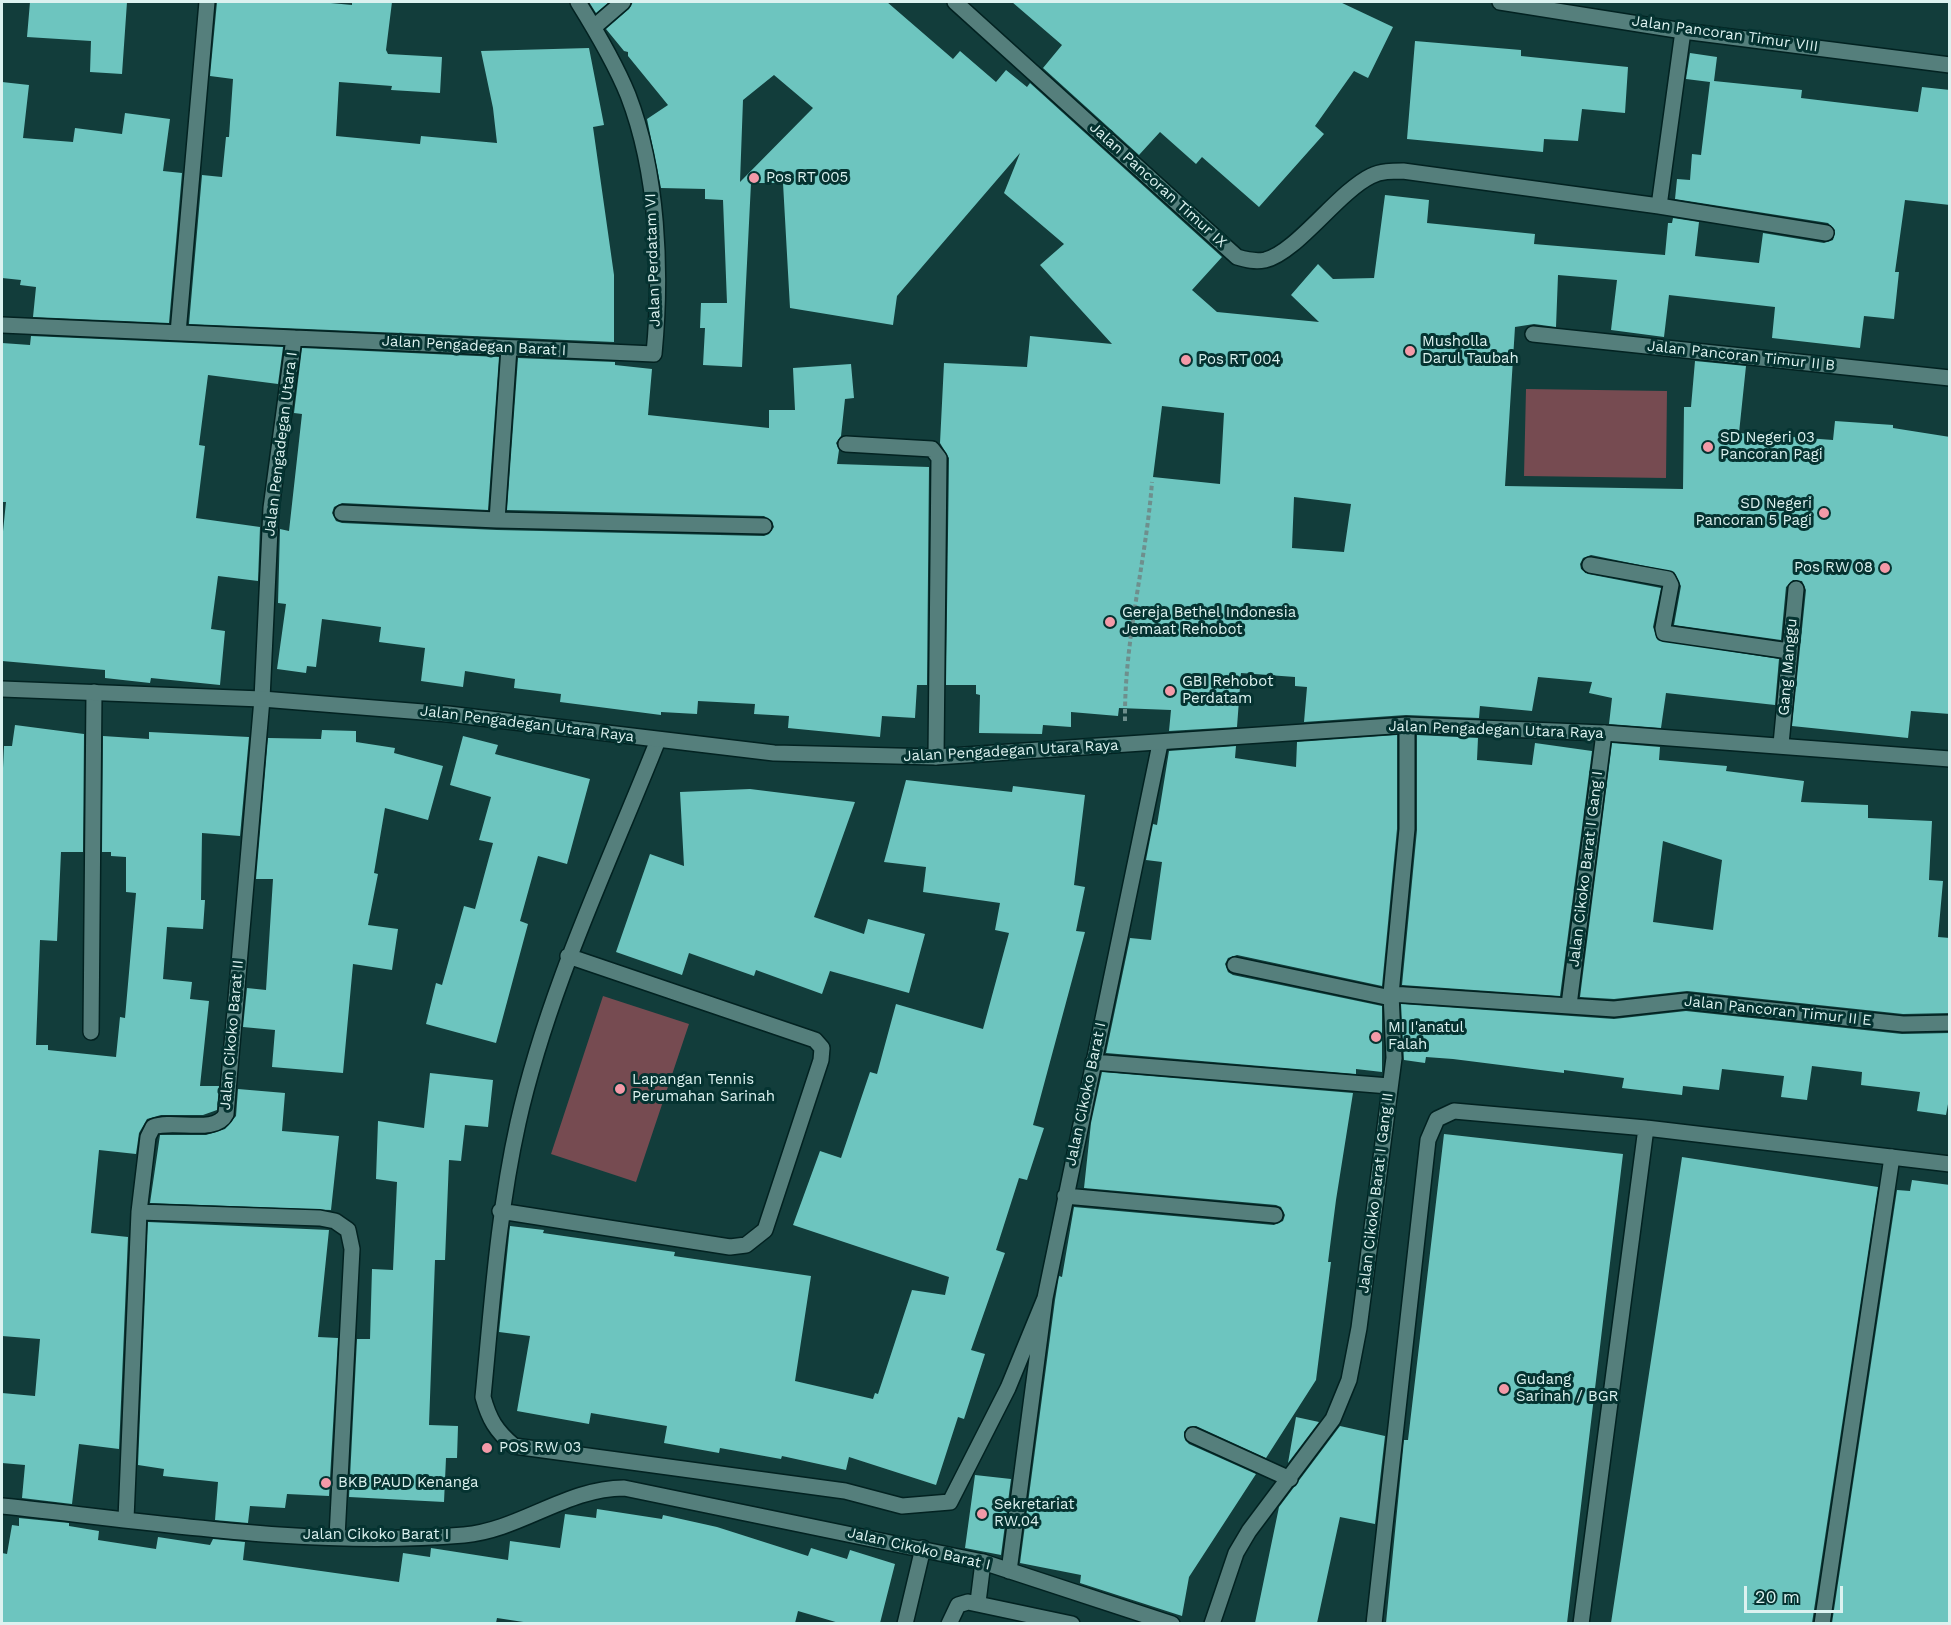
<!DOCTYPE html>
<style>
body{margin:0}
#map{position:relative;width:1951px;height:1625px;overflow:hidden;background:#123d3b;font-family:"Work Sans",sans-serif}
canvas{display:block}
.frame{position:absolute;inset:0;border:3px solid #dcf2f0;pointer-events:none}
.scale{position:absolute;left:1744px;top:1586px;width:99px;height:27px;box-sizing:border-box;border:3px solid #dcf2f0;border-top:0;padding-left:8px;font-size:18px;line-height:21px;white-space:nowrap;color:#dcf2f0;-webkit-text-stroke:4px #053331;paint-order:stroke}
</style>
<div id="map">
<canvas width="1951" height="1625"></canvas>
<div class="frame"></div>
<div class="scale">20 m</div>
</div>
<script>
const g = document.querySelector('canvas').getContext('2d');
g.lineJoin = 'round';
function paint(path, color) {
  g.fillStyle = color;
  g.fill(path, 'evenodd');
}
function stroke(path, color, width, dash) {
  g.strokeStyle = color;
  g.lineWidth = width;
  g.lineCap = dash ? 'butt' : 'round';
  g.setLineDash(dash || []);
  g.stroke(path);
}
function write(font, color, halo, rows, align = 'center') {
  g.font = font + ' "Work Sans",sans-serif';
  g.lineWidth = 6;
  g.setLineDash([]);
  g.textBaseline = 'middle';
  g.strokeStyle = halo;
  g.fillStyle = color;
  for (const [text, x, y, turn = 0] of rows) {
    g.save();
    g.translate(x, y);
    g.rotate((+turn || 0) * Math.PI / 180);
    g.textAlign = isNaN(turn) ? turn : align;
    if (halo) g.strokeText(text, 0, 0);
    g.fillText(text, 0, 0);
    g.restore();
  }
}
paint(new Path2D(`
 M1526,389l141,2 -1,87 -142,-2z
 M603,996l86,28 -53,158 -85,-28z`), '#764b51');
paint(new Path2D(`
 M30,2h97l-5,72 -32,-2 1,-31 -64,-4z
 M217,2h103l32,3v-3h40l-6,48 2,4 54,3 -2,36 -49,-3 1,-4 -53,-4 -3,54 84,8 1,-8 76,7 -4,-35 -12,-57 108,-3 15,77 -11,2 21,148v67l-425,-18 13,-149 20,2 4,-40h3l4,-58 -23,-3z
 M589,2h20l-13,11z
 M633,2h254l66,57 7,-8 36,31 10,-12 21,17 3,-4 192,174 -30,33 25,22 102,10 -28,-27 27,-31 15,15 41,-1 11,-83 44,5 -2,23 108,11 -1,10 131,11 3,-32h4l1,-5 26,4 -4,34 64,7 4,-30 61,10 9,-3 2,-10 -7,-7 -153,-24 2,-20 13,1 2,-26 9,1 9,-73 -24,-3 4,-26 27,4 -3,24 88,9 -1,8 117,14 4,-25 28,3v115l-45,-5 -10,72h4l-5,47 -30,-3 -4,32 -88,-10 3,-31 -106,-12 -5,42 -53,-7 6,-50 -59,-5 -2,52 -22,-3 -19,3 -10,159 178,3 1,-82h7l4,-46 51,5 -7,67 94,7 2,-19 58,4v3l57,9v277l-39,-3 -3,27 -116,-12 14,-136 -4,-9 -9,-1 -7,7 -5,53 -107,-15 7,-39 -7,-14 -83,-17 -8,3 -3,6 1,5 7,5 73,14 -8,39 5,13 121,19 -4,46 -109,-12 -5,35 -52,-4 3,-26 -23,-5 3,-11 -54,-5 -6,34 -52,-5 -1,12 -73,-3 -102,7 3,-35 -12,-1v-9l-54,-4 -4,54 -68,4 2,-21 -52,-2 -1,8 -47,-4v15l-28,-2 -1,9 -63,-1 1,-38 -4,-1v-9h-30l3,-227 -9,-15 4,-80 83,4 3,-31 82,8 -72,-79 24,-21 -60,-51 16,-40 -123,143 -4,29 -103,-17 -7,-125h-32l-6,120h-3h3l-3,64 -39,-2 2,-37h-5l1,-25h26l-4,-103 -18,-1v-10l-44,-1 -14,-69 21,-14 -40,-49v-4l-4,-1 -18,-22 23,-20zM774,75l39,33 -73,74 3,-82zM1162,406l62,7 -4,71 -67,-7zM1294,497l57,7 -7,48 -52,-4z
 M1012,2h328l53,25 -25,51 -14,-7 -39,55 9,8 -65,73 -57,-50 -6,7 -36,-32 -21,23 -96,-87 19,-23z
 M1415,41l106,9v6l107,11 -3,46 -43,-4 -4,32 -34,-2 -1,13 -136,-13z
 M2,82l27,3 -6,53 50,4 2,-14 47,6 3,-21 45,6 -7,52 19,2 -13,150 -136,-6 3,-30 -16,-2 1,-5 -19,-2z
 M31,336l252,11 -5,37 -70,-9 -9,70 6,1 -9,72 64,9 -2,54 -40,-5 -7,53 14,2 -5,54 -69,-7 -1,5 -45,-5v-8l-103,-9v-120l4,-39h-4v-159l28,2z
 M302,348l197,9 -11,153 -146,-7 -8,4 -2,6 4,8 6,2 155,7 267,6 5,-2 5,-7 -2,-6 -8,-5 -257,-6 11,-152 97,4v3l37,4 -4,46 121,13v-18h26l-2,-42 58,-4 3,34 -9,1 -4,37 -5,7 3,7 -2,14 92,3 -2,218h-10l-2,33 -33,-2 -2,21 -92,-9 1,-12 -35,-2 1,-10 -57,-3 -1,13 -36,-2v3l-101,-13 1,-8 -47,-6 1,-9 -50,-8 -2,16 -42,-6 4,-33 -46,-6 2,-15 -59,-8 -6,48 -9,-1 -1,7 -29,-4 9,-65 -8,-1 2,-74 9,2 13,-117 -8,-1z
 M15,725l69,9 -1,118h-22l-4,89 -17,-1 -4,105h12v5l68,7 4,-40 5,1 11,-125 -10,-1v-35l-15,-1v-4h-9l1,-116 46,3v-7l100,5 -9,99 -38,-3 -1,67h4l-2,29 -36,-2 -4,52 29,3 -2,17 19,2 -9,85h19l-2,24 -14,5h-42l-14,4 -8,14 -3,21 -37,-4 -8,83 37,4 -9,212 -40,-5 -7,60 -50,-6 3,-33 -23,-2v-70l33,3 5,-57 -38,-3v-546l2,-44h8z
 M322,730l34,1v11l39,6 -1,5 49,13 -15,54 -43,-12 -11,65 4,1 -10,51 30,4 -6,41 -39,-6 -10,109 -71,-6 3,-37 -32,-3 4,-39 19,2 7,-111h-17l12,-141 53,1z
 M1397,735v94l-15,157 -145,-31 -9,3 -3,6 3,8 5,3 149,31v66l-26,-3v5l-250,-21 24,-115 21,2 11,-78 -16,-2 7,-36 4,1 12,-74 67,-5 -1,12 61,9 1,-25z
 M1417,735l61,3 -1,22 55,5 3,-22 57,8 -32,245 -158,-11 15,-155z
 M463,736l35,9 -3,9 95,25 -23,85 -29,-8 -18,65 8,3 -32,119 -70,-19 10,-41 6,2 22,-79 11,3 18,-66 -14,-3 12,-43 -41,-12z
 M1612,743l48,4 -1,13 68,6 -1,5 78,10 -3,21 67,3v13l64,3 -3,59 14,1 -5,56 12,1v75l-47,1 -216,-23 -73,8 -34,-2zM1663,841l59,19 -9,70 -60,-8z
 M906,780l106,12 1,-6 72,9 -11,90 11,2 -9,44 9,1 -52,193 11,3 -17,52 -8,-2 -23,72 9,3 -34,97 14,4 -21,65 -6,-2 -22,68 -87,-28 -3,13 -64,-14 -1,3 -61,-11 -1,5 -55,-10 3,-17 -76,-13 -2,11 -72,-13 13,-75 -31,-4 11,-106 34,4 -1,3 132,19 -1,4 137,20 -16,105 78,18 2,-6 3,1 34,-104 33,5 4,-18 -156,-52 27,-74 21,7 29,-86 7,2 19,-70 87,25 26,-96 -14,-3 5,-27 -77,-11 3,-25 -42,-5z
 M750,789l105,13 -41,115 50,17 4,-15 57,15 -16,59 -79,-22 -8,23 -66,-24 -2,6 -65,-23 -7,22 -66,-23 34,-98 34,12 -4,-74z
 M1401,1004l213,15 72,-8 216,23 48,-1v60l-4,22 -29,-4 3,-19 -59,-7 1,-13 -50,-6 -5,34 -26,-3 3,-21 -62,-7 -3,21 -36,-4 -1,9 -60,-7 2,-10 -60,-8v3l-111,-14 -27,-2 -1,6 -21,-3z
 M1102,1072l251,21 -17,107 -8,62h3l-15,118 -50,78 -70,-32 -8,1 -4,5 1,8 4,4 67,30 -67,103 -7,39 -102,-33 1,-8 -61,-12 35,-263 4,-24 3,1 12,-70 200,18 9,-4 2,-6 -4,-8 -5,-2 -192,-17 7,-65z
 M430,1073l63,7 -5,47 -23,-2 -4,36 -12,-1 -4,100h-10l-6,165 29,1 -1,32h-11l-2,44 -95,-5 8,-158h13l2,-70 21,1 4,-88 -21,-3 2,-58 46,7z
 M238,1089l47,4 -3,38 57,5 -8,74 -181,-7 10,-68h46l19,-6 11,-13z
 M1444,1134l179,20 -56,469h-181l18,-183h4z
 M1682,1157l196,30 -66,436h-201z
 M1912,1180l38,5v438h-118l65,-433 13,1z
 M148,1222l181,8 -11,107 20,1 -9,158 -42,-2 -2,14 -35,-2 -2,17 -33,-3 3,-38 -55,-6 1,-7 -26,-4z
 M1296,1417l23,5 -31,41z
 M1340,1426l45,10 -10,88 -35,-7 -23,106h-62l24,-116z
 M975,1475l36,4 -10,76 -36,-7z
 M597,1509l65,10 1,-4 54,12 91,29 3,-8 36,11 3,-9 45,14 -15,59h-41l-41,-12 -3,12h-265l-33,-5 -1,5h-494v-70l5,1 5,-29 7,1v-8l50,5v3l30,5 -1,9 58,9 2,-12 52,8 3,-6 32,3 -2,18 156,22 4,-29 27,4 1,-9 77,12 2,-19 50,7 5,-34 31,4z`), '#6dc5bf');
const service = new Path2D(`
 M978,1602l5,-40
 M949,1624l9,-19 10,-3 104,22
 M1374,1624l54,-484 9,-21 17,-8 192,17 304,36
 M1581,1624l65,-496
 M1822,1624l70,-467`);
const minor = new Path2D(`
 M955,2l282,255c10,3 18,5 28,3 31,-7 73,-68 106,-84 10,-5 21,-5 32,-5l256,35 24,-175
 M1500,2l183,29 267,34
 M594,27l29,-25
 M1659,206l167,27
 M2,325l652,29c8,-83 4,-181 -26,-259 -13,-32 -32,-64 -50,-93
 M178,333l29,-331
 M1533,334l417,44
 M846,444l86,5 7,9 -3,299
 M342,513l155,7 12,-172
 M497,520l267,6
 M1590,565l78,14 3,6 -8,43 1,5 125,18
 M658,740c-50,126 -110,249 -140,383 -20,90 -26,182 -35,274 6,22 13,34 31,49l331,45 57,15 48,-4 58,-114 37,-90
 M1781,744l15,-155
 M1235,965l156,33
 M1391,994l223,15 72,-8 217,23 47,-1
 M1569,1005l35,-272
 M91,1032l3,-340
 M1093,1062l296,24
 M1065,1196l210,19
 M500,1211l230,36 16,-2 19,-15 56,-170 1,-12 -7,-8 -247,-84
 M139,1212l181,6 15,3 13,9 4,19 -15,288
 M1193,1435l97,44
 M2,1506c153,16 307,42 462,29 56,-5 103,-47 160,-47l359,74 189,62
 M126,1519l13,-307 9,-75 5,-10c21,-8 63,8 73,-13l36,-415 9,-191 23,-170
 M1009,1571l36,-273 115,-554
 M905,1624l18,-76
 M1212,1624l24,-71 13,-22 84,-112 16,-39 10,-52 35,-270 -3,-64 16,-165v-104`);
const tertiary = new Path2D(`
 M2,689l260,10 186,15 326,39 162,4 471,-32 197,8 346,26`);
stroke(service, '#022221', 18);
stroke(minor, '#022221', 18);
stroke(tertiary, '#022221', 18);
stroke(new Path2D(`
 M1125,721c-1,-81 21,-159 27,-239`), '#6e8f8d', 4, [4.5, 3]);
stroke(service, '#557f7c', 15);
stroke(minor, '#557f7c', 15);
stroke(tertiary, '#557f7c', 15);
for (const [x, y, r, color] of [
 [754,178,6,"#f39aa8"],
 [1410,351,6,"#f39aa8"],
 [1186,360,6,"#f39aa8"],
 [1708,447,6,"#f39aa8"],
 [1824,513,6,"#f39aa8"],
 [1885,568,6,"#f39aa8"],
 [1110,622,6,"#f39aa8"],
 [1170,691,6,"#f39aa8"],
 [1376,1037,6,"#f39aa8"],
 [620,1089,6,"#f39aa8"],
 [1504,1389,6,"#f39aa8"],
 [487,1448,6,"#f39aa8"],
 [326,1483,6,"#f39aa8"],
 [982,1514,6,"#f39aa8"]
]) {
  const dot = new Path2D();
  dot.arc(x, y, r, 0, 2 * Math.PI);
  g.fillStyle = color;
  g.fill(dot);
  stroke(dot, '#053331', 2);
}
write('15px', '#dcf2f0', '#053331', [
 ["Jalan Pancoran Timur VIII",1725,34,8],
 ["Jalan Pancoran Timur IX",1158,185,42],
 ["Jalan Perdatam VI",653,260,-92],
 ["Jalan Pengadegan Barat I",474,346,3],
 ["Jalan Pancoran Timur II B",1741,356,6],
 ["Jalan Pengadegan Utara I",281,444,-83],
 ["Gang Manggu",1788,667,-85],
 ["Jalan Pengadegan Utara Raya",527,724,7],
 ["Jalan Pengadegan Utara Raya",1496,730,2],
 ["Jalan Pengadegan Utara Raya",1011,751,-3],
 ["Jalan Cikoko Barat I Gang I",1586,869,-83],
 ["Jalan Pancoran Timur II E",1778,1011,6],
 ["Jalan Cikoko Barat II",232,1035,-85],
 ["Jalan Cikoko Barat I",1086,1094,-78],
 ["Jalan Cikoko Barat I Gang II",1376,1193,-83],
 ["Jalan Cikoko Barat I",376,1535],
 ["Jalan Cikoko Barat I",919,1549,13]
]);
write('15px', '#dcf2f0', '#053331', [
 ["Pos RT 005",766,178],
 ["Musholla",1422,342],
 ["Darul Taubah",1422,359],
 ["Pos RT 004",1198,360],
 ["SD Negeri 03",1720,438],
 ["Pancoran Pagi",1720,455],
 ["SD Negeri",1812,504,"right"],
 ["Pancoran 5 Pagi",1812,521,"right"],
 ["Pos RW 08",1873,568,"right"],
 ["Gereja Bethel Indonesia",1122,613],
 ["Jemaat Rehobot",1122,630],
 ["GBI Rehobot",1182,682],
 ["Perdatam",1182,699],
 ["MI I'anatul",1388,1028],
 ["Falah",1388,1045],
 ["Lapangan Tennis",632,1080],
 ["Perumahan Sarinah",632,1097],
 ["Gudang",1516,1380],
 ["Sarinah / BGR",1516,1397],
 ["POS RW 03",499,1448],
 ["BKB PAUD Kenanga",338,1483],
 ["Sekretariat",994,1505],
 ["RW.04",994,1522]
], 'left');
</script>
